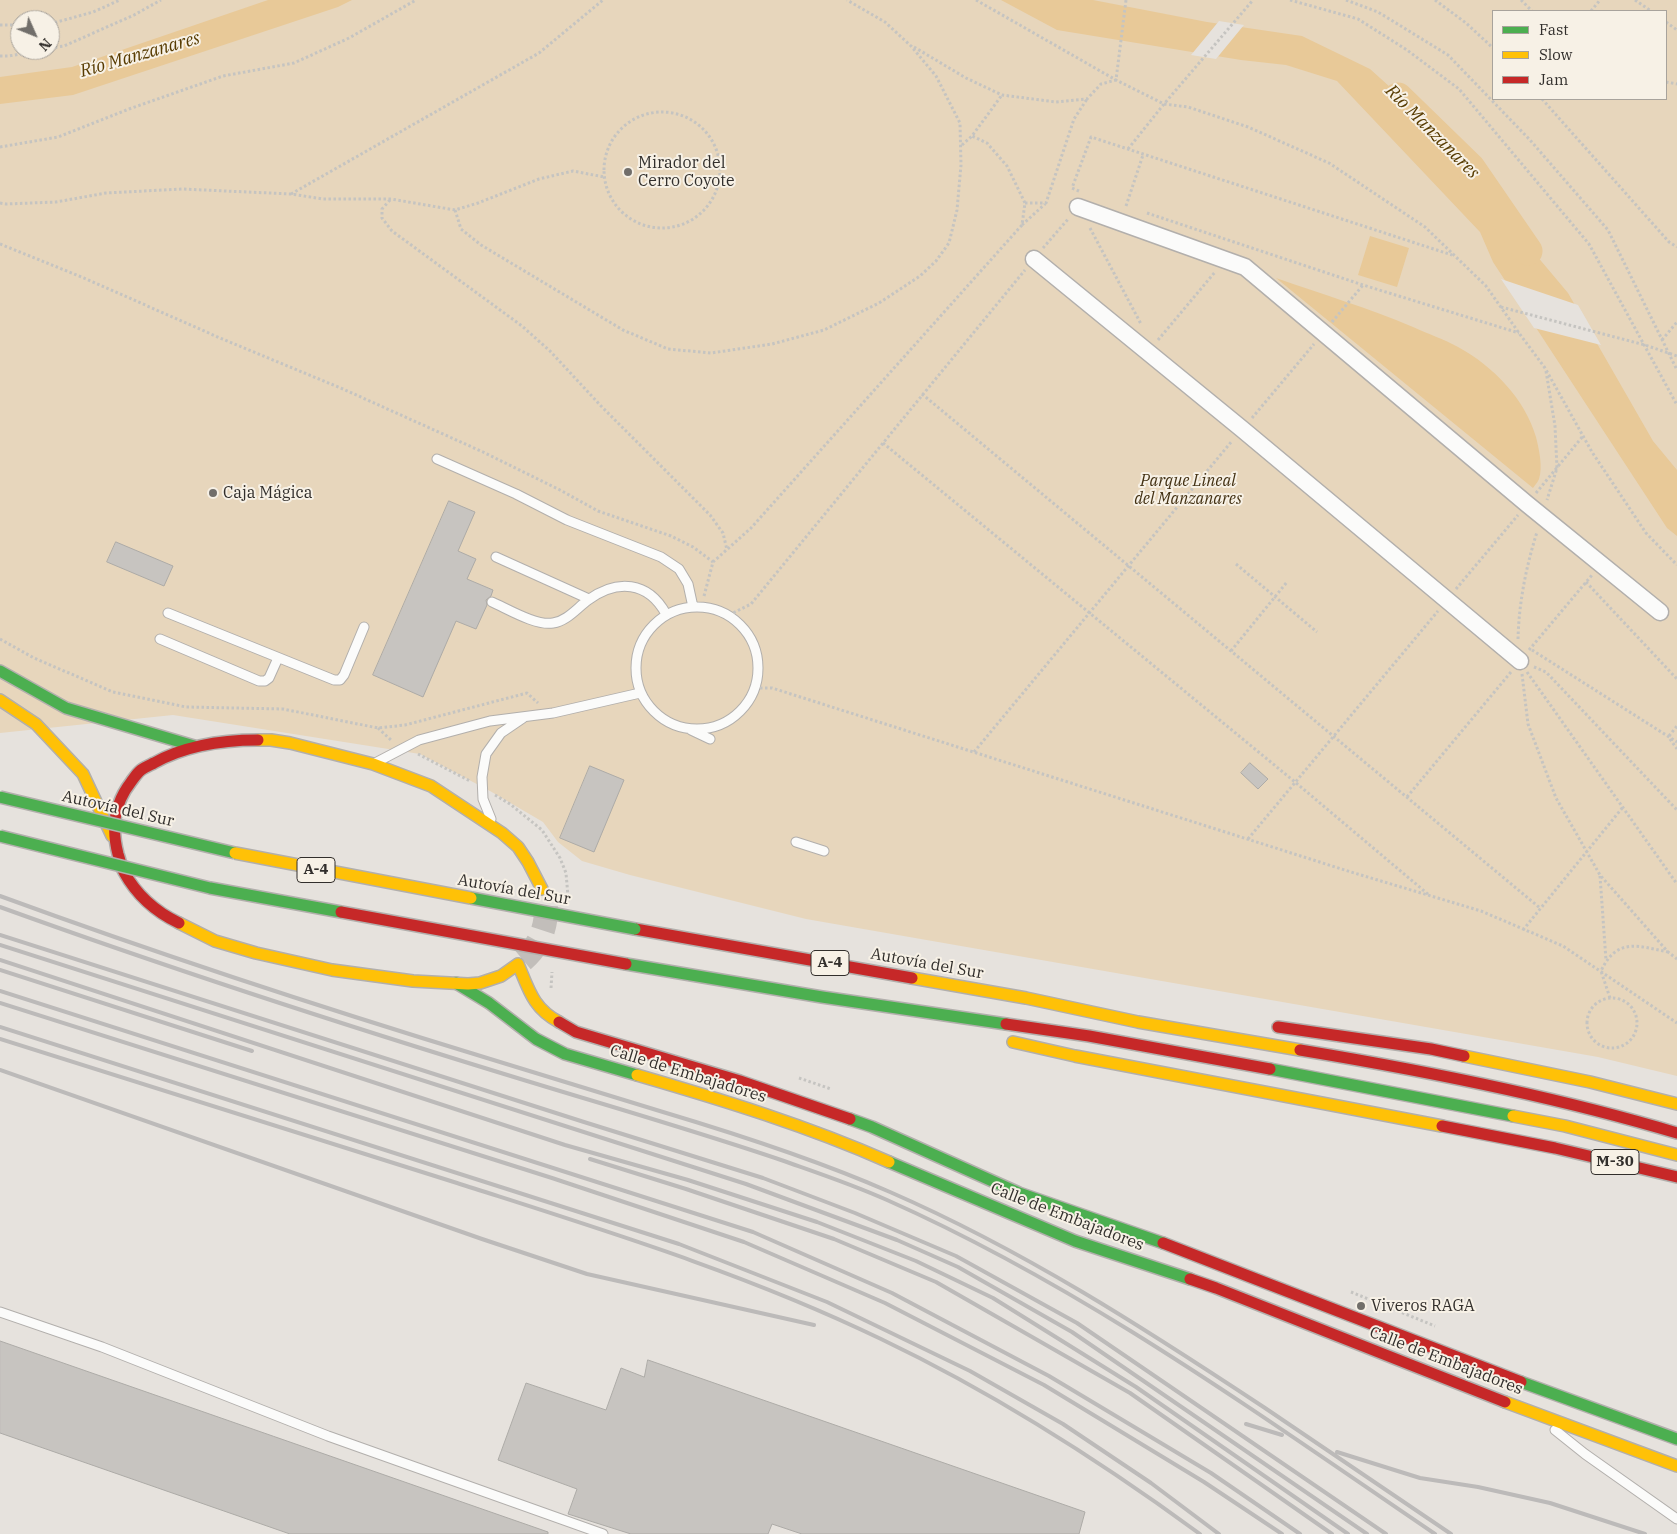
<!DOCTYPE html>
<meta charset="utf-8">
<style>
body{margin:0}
#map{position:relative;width:1677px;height:1534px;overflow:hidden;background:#e6e2dd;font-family:"IBM Plex Serif",serif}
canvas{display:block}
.legend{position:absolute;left:1492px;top:10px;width:175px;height:90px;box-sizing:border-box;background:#f7f1e6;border:1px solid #a8a39c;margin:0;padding:6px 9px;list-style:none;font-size:15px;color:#322f2c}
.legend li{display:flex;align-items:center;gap:10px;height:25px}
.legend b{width:25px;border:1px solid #a8a39c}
.north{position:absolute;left:10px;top:10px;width:50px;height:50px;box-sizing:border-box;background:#f7f1e6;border:1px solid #a8a39c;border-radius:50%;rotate:134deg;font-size:14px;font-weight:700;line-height:20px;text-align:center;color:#322f2c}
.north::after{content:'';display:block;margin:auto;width:18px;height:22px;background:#716e6a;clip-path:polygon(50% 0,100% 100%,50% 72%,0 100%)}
</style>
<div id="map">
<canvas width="1677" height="1534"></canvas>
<ul class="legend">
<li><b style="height:6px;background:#4caf50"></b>Fast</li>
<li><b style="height:6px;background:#ffc107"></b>Slow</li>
<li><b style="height:6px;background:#c62828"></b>Jam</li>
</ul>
<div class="north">N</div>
</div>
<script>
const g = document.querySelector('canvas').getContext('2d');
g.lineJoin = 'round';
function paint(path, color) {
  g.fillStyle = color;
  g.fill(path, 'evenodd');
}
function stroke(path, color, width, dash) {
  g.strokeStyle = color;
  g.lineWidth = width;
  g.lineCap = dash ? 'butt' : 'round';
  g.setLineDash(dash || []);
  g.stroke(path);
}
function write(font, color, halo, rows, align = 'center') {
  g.font = font + ' "IBM Plex Serif",serif';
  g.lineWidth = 4;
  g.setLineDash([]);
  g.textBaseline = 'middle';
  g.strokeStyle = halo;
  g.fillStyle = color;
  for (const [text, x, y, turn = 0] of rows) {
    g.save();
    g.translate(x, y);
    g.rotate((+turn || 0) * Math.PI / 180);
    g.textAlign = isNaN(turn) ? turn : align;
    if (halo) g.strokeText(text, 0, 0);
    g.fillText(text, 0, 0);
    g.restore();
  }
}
paint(new Path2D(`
 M0,0h1677v1076l-79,-19 -792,-138 -176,-44 -48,-14 -24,-19 -15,-20 -53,-31 -70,-37 -247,-39 -173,18zM1493,11h173v88h-173zM20,20h30v30h-30z`), '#e7d6bc');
paint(new Path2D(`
 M268,0h84l-14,7 -265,88 -73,9v-27l72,-10z
 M1001,0h92l114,22 95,14 68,33 41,37 157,187 85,148 24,29v66l-10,-8 -174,-266 -13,-30 -143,-151 -51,-16 -45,-5 -184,-30z
 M1370,236l39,12 -12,39 -39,-12z
 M1276,278c46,16 92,30 137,49 15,7 31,12 45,20 35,19 67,52 78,90 3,12 7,30 3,42 -1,3 -4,6 -6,9z`), '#e8c998');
paint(new Path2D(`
 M1219,21l25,4 -28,34 -25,-4z
 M1501,279l77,26 23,40 -67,-17z`), '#e6e2dd');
stroke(new Path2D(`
 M1398,97l73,71 57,83`), '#e8c998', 29);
const building = new Path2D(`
 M449,501l26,11 -17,39 18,8 -9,20 26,11 -2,6 -5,4 1,5 -11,24 -20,-8 -33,76 -50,-22z
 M116,542l57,24 -9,20 -57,-24z
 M1250,763l18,16 -10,10 -17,-16z
 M590,766l34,14 -30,72 -34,-14z
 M0,1341l548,191v2h-258l-290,-101z
 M648,1360l437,152 -6,22h-277l-30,-10 -4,10h-137l-63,-20 9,-25 -79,-29 28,-77 80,27 15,-42 23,9z`);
paint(building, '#c7c4c0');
stroke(building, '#adaba7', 1);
stroke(new Path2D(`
 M523,960c19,-16 27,-41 21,-65`), '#c2beba', 24, [24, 12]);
const lane = new Path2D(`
 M437,459l79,35 51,26 94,37 18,12 9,15 5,23
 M496,557l93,42
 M492,602c16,7 44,24 61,21 14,-2 24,-15 35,-23 29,-21 60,-19 78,14
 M636 668a61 61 0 1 1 122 0a61 61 0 1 1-122 0Z
 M168,613l166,67h6l4,-5 20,-48
 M160,639l99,42h6l4,-3 9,-20
 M691,730l19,9
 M377,762l42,-22 71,-19 63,-8 87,-20
 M491,819l-8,-20 -1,-22 4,-23 15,-21 22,-15
 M796,842l28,9
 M0,1312l102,35 226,89 275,98
 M1555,1430l30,24 92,65`);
const street = new Path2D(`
 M1078,207l167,60 282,237 133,108
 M1034,259l208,170 278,232`);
const fast = new Path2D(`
 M0,671l66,37 128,38
 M626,964l196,33 184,27
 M456,983l33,20 47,36 29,15 72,21
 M1270,1069l243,47
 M850,1119l22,8 147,66 144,50
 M889,1162l186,79 115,38
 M1521,1382l156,57`);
const slow = new Path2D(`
 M0,700l36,24 47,50 29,62
 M258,740h13l19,3 83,21 58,22 71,47 16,14 10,15 14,27
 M179,923l36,18 41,12 76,17 81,11 55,3 12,-1 21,-7 17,-12c11,26 15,44 41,58
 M912,978l114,20 112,24 162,28
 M1013,1042l62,14 367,70
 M1464,1056l126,26 87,22
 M637,1075c86,25 171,51 252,87
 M1513,1116l52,10 112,29
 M1505,1402l172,64`);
const jam = new Path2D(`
 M179,923c-23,-11 -43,-29 -55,-51 -3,-5 -4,-13 -6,-18 -7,-27 -4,-50 13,-72 3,-4 6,-9 10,-12 4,-3 9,-5 13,-7 32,-18 68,-23 104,-23
 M635,929l277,49
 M559,1022l17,10 164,49 110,38
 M1006,1024l83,12 181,33
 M1278,1027l153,22 33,7
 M1300,1050c127,21 254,46 377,83
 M1442,1126l113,22 122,29
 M1163,1243l358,139
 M1190,1279l26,9 289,114`);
stroke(lane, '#b2afac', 11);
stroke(street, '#b2afac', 19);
stroke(fast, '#b2afac', 14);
stroke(slow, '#b2afac', 14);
stroke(jam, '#b2afac', 14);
stroke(new Path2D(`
 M976,0l140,80 48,24 24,3 60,20 81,36 96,64 61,59 33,47 26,35 47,84 54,81 31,32
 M1290,0l68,19 49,31 52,39 130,155 88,161
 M1346,0l32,12 70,43 82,85 78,90 69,140
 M1435,0l31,23 27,25
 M1521,0l11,11
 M1635,0l16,11
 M1591,11l9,-11
 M1666,22l11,8
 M50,24l43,-12 27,-12
 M0,25h20
 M914,47l52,31 36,17 54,7 31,-3 14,-15 15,-4 10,-80
 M50,48l14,-2 70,-31 27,-15
 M0,56h9l33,-6
 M1666,82l11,2
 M1542,99l127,143 8,5
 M604 170a58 58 0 1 1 116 0a58 58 0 1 1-116 0Z
 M962,145l10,-9 30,-41
 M0,147l58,-10 71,-28 94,-33 71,-13 55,-25 67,-38
 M1128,149l36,-45 89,-104
 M1079,191l-7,-3 19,-51 361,118
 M291,194l248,-141 64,-53
 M390,200l-8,9v9l10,13 130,95 28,25 51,55 109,109 13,18 4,17
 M0,203l6,1 50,-2 50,-9 76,-4 109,5 32,5h68l64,11 23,-7 61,-24 34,-8 31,6
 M1025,203h21l28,-84 13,-20
 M1126,206l17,-51
 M455,210l6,19 20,16 142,85 45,19 43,4 61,-9 52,-14 55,-27 41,-27 16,-15 13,-18 8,-33 4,-45 -1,-42 -24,-47 -25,-30 -26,-24 -38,-22
 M1147,213l216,72 156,48
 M1022,225l23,-21
 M1090,228l51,96
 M0,244l84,34 136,60 123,51 140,63 77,38 38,21 73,25 22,11 20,15
 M1043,248l26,-30
 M1501,307l144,38 32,11
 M1332,322l31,-37
 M1158,340l57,-68
 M1662,340l15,-18
 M1546,371l9,55 2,42 -10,32
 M922,394l618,514
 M1252,418l62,-74
 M883,443l412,339 134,113
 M1536,493l47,-57
 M1236,564l81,68
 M1586,582l91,97
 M1456,589l62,-74
 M704,596l9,-34 38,-34 271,-303 3,-22 -18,-37 -20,-23 -15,-7
 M729,615l22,-11 274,-334
 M0,639l34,19 79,34 73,15 97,2 95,19 27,-3 122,-32 11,10
 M1518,639c1,-37 8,-72 19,-107
 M1529,650l63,-75
 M1532,650l145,92
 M1231,651l56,-69
 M1534,667l12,5 131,138
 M1527,672l150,212
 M1522,674l6,50 28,74 44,77 68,77 9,7
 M755,688h17l579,184 130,39 82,35 114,77
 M378,728l14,13
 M1669,736l8,-10
 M1670,739l7,10
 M974,752l258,-311
 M418,754l52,27
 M495,795l15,9 32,26 18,28 6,15 2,23
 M1407,797l104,-125
 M1248,839l190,-228
 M1600,876l6,84
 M1523,930l100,-123
 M551,988l1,-16
 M1587 1023a25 25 0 1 1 50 0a25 25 0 1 1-50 0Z
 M1610,998l-9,-27c16,-34 37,-25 67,-19
 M799,1078l32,11
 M1351,1292l84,34`), '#c5c4c1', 3, [2.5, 2.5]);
stroke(lane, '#fbfbfa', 9);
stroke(street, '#fbfbfa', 16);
stroke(fast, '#4caf50', 11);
stroke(slow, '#ffc107', 11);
stroke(jam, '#c62828', 11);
stroke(new Path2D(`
 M0,896c161,59 323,112 487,162 59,18 118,36 176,54 77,23 154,48 227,80 133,58 254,136 375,216 62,42 124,84 186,126
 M0,907c174,63 350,120 527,174 85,26 172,51 257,80 34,12 70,24 103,39 196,87 371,214 548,334
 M0,935l584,187 179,56 92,35 101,43 121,67 309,211
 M0,945l746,239 151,56 61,27 114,65 295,202
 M0,960l565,185 123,35 129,42 99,39 77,37 143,89 212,147
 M0,970l252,81
 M0,991l753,241 139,61 157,83 162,97 89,61
 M0,1003l552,175 192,64 141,61 159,82 160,97 78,52
 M0,1027l679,217 148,58 143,69 93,53 88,59 68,51
 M0,1039c152,48 304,96 457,144 143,46 288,90 424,156 113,54 218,121 319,195
 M0,1070l482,169 105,35 227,51
 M590,1159l96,30 148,50 102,43 194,111 202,141
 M1246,1424l36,11
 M1337,1452l83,26 58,9 72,16 95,31`), '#bcbab9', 4);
const fastBridge = new Path2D(`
 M0,797l235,56
 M0,836l210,52 131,24
 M471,898l164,31`);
const slowBridge = new Path2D(`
 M235,853l236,45`);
const jamBridge = new Path2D(`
 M341,912l285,52`);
stroke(fastBridge, '#b2afac', 14, []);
stroke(slowBridge, '#b2afac', 14, []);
stroke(jamBridge, '#b2afac', 14, []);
stroke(fastBridge, '#4caf50', 11);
stroke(slowBridge, '#ffc107', 11);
stroke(jamBridge, '#c62828', 11);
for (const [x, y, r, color] of [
 [628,172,5,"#716e6a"],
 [213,493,5,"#716e6a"],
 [1361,1306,5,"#716e6a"]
]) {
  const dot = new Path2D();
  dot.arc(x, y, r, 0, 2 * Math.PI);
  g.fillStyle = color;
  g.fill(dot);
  stroke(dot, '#f7f1e6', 2);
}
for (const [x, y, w] of [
 [316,870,38],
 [830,963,38],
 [1615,1162,48]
]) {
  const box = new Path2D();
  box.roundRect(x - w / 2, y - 12.5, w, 25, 4);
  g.fillStyle = '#f7f1e6';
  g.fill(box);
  stroke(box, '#322f2c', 1);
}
write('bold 15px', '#322f2c', null, [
 ["A-4",316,870],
 ["A-4",830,963],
 ["M-30",1615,1162]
]);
write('16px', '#322f2c', '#f7f1e6', [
 ["Mirador del",638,163],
 ["Cerro Coyote",638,181],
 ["Caja Mágica",223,493],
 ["Viveros RAGA",1371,1306]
], 'left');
write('italic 16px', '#433113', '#f7f1e6', [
 ["Parque Lineal",1188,481],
 ["del Manzanares",1188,499]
]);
write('16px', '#322f2c', '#f7f1e6', [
 ["Autovía del Sur",118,809,13],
 ["Autovía del Sur",514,890,10],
 ["Autovía del Sur",927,964,10],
 ["Calle de Embajadores",688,1074,17],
 ["Calle de Embajadores",1067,1217,21],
 ["Calle de Embajadores",1446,1361,21]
]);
write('italic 18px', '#573b01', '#f7f1e6', [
 ["Río Manzanares",140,55,-16],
 ["Río Manzanares",1432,132,45]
]);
</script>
